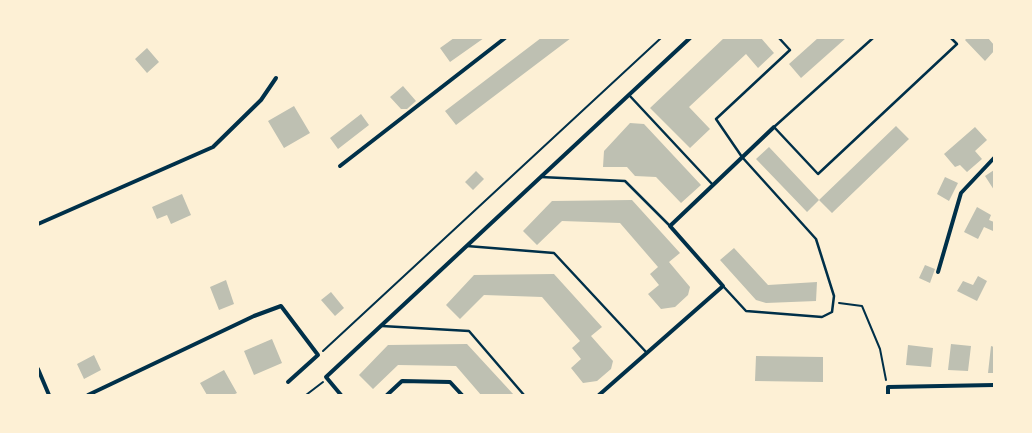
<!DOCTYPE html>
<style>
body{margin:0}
#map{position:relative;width:1032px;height:433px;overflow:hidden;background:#fdf0d5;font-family:"Golos Text",sans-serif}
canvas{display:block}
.frame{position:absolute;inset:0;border:39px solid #fdf0d5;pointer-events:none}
</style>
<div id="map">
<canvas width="1032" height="433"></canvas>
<div class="frame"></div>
</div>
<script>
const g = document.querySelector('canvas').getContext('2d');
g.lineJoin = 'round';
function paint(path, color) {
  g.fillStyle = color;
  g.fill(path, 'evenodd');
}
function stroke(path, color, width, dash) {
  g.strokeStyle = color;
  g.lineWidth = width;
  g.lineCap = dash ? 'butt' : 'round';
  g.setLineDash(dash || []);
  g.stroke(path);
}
paint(new Path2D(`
 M454,38h30l-34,24 -10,-14z
 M541,38h30l-115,87 -11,-14z
 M724,38h37l13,15 -16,15 -12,-14 -57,53 21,22 -20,19 -40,-40z
 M818,38h28l-45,40 -12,-14z
 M967,38h21l6,7v6l-9,10 -20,-21z
 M147,48l12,14 -12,11 -12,-14z
 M403,86l13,15 -9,8h-6l-11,-12z
 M294,106l16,27 -26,15 -16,-27z
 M361,114l8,11 -31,24 -8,-11z
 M630,123l14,1 57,61 -20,18 -25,-26 -21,-1 -8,-9h-24l1,-16z
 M896,126l13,13 -77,74 -13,-13z
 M975,127l12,13 -12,11 7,8 -15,13 -7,-7 -5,2 -11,-13z
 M769,147l50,53 -12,12 -51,-53z
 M994,170v20l-9,-14z
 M476,171l8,8 -11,11 -8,-8z
 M945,177l13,6 -9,18 -12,-7z
 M182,194l9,21 -20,9 -4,-9 -10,4 -5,-12z
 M632,200l48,53 -11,9 21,25 -2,8 -13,12 -14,2 -13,-15 11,-9 -9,-11 8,-7 -38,-44 -58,-2 -25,24 -14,-14 29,-30z
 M977,207l14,8 -2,5 5,2 -1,9 -9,-4 -6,12 -14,-7z
 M734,248l34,37 49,-3 -1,19 -50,2 -10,-3 -36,-40z
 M925,265l10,4 -5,14 -11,-5z
 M554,274l48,53 -11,9 22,25 -2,8 -14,12 -14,2 -12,-15 10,-9 -9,-11 8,-7 -38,-44 -58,-2 -24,24 -14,-14 28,-30z
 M978,276l9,5 -10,20 -20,-10 6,-10 10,4z
 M226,280l8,24 -15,6 -9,-23z
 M331,292l13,16 -9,8 -14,-16z
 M272,339l10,24 -28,12 -10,-24z
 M467,344l47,51h-33l-25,-29 -58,-1 -25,24 -14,-14 29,-30z
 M951,344l20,2 -3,25 -20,-1z
 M908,345l25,3 -2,19 -25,-2z
 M991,346l3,1v26h-6z
 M94,355l7,15 -17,9 -7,-15z
 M756,356l67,1v25l-68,-1z
 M224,370l13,23 -4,2h-26l-7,-12z`), '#bec0b2');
stroke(new Path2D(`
 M839,303l23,3 18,43 6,31
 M323,351l338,-313
 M306,395l17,-13`), '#003049', 2);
stroke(new Path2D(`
 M873,38l-99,89 44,47 139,-130 -6,-6
 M629,95l84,90
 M541,177l84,4 45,45
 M467,246l87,7 93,100
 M723,286l23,25 76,6 10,-5 2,-16 -18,-57 -74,-82 -26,-38 74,-69 -11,-12
 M382,326l87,5 55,64`), '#003049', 2.5);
stroke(new Path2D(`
 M340,166l165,-128
 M38,224l175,-77 48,-47 15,-22
 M938,272l23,-79 33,-35
 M38,369l11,26
 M88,395l166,-79 27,-10 37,49 -30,27
 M341,395l-15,-18 364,-339
 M387,395l15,-14 48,1 12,13
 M599,395l124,-109 -53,-60 104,-99
 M888,395v-8l106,-2`), '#003049', 4);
</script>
